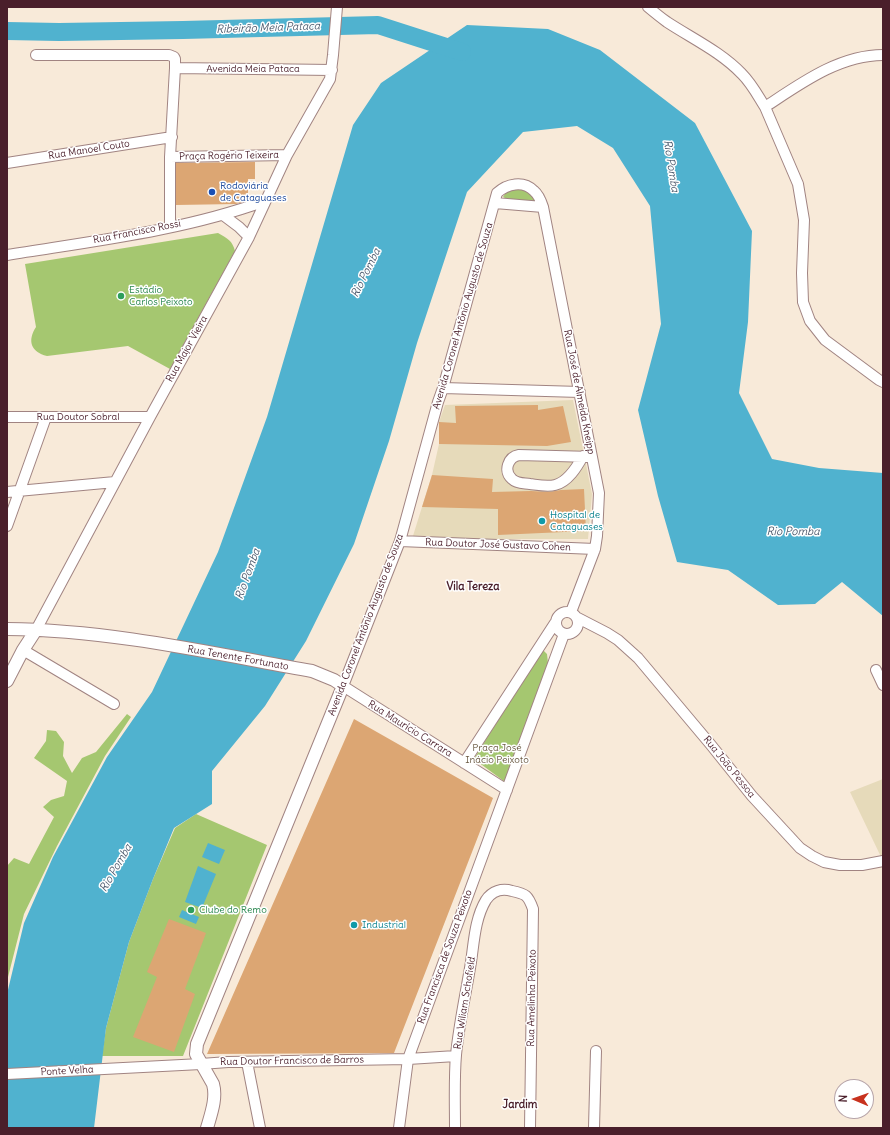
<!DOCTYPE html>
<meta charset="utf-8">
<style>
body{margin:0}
#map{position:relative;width:890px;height:1135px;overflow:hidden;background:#f8ead9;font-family:Delius,sans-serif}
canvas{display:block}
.frame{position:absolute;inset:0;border:8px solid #4a1f2b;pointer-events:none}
.north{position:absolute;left:834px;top:1079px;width:40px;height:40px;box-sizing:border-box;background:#fff;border:1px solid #b7a5aa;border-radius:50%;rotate:272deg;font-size:11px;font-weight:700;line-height:16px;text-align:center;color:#4a1f2b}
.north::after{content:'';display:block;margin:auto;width:14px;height:18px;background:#c8321e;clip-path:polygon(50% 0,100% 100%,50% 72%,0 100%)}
</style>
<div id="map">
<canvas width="890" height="1135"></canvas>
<div class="frame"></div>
<div class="north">N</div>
</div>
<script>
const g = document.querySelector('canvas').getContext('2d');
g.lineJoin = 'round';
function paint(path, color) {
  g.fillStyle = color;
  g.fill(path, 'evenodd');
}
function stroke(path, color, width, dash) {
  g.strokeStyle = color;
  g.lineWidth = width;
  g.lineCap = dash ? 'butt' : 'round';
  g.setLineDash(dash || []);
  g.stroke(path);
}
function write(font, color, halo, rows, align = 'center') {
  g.font = font + ' Delius,sans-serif';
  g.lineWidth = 3;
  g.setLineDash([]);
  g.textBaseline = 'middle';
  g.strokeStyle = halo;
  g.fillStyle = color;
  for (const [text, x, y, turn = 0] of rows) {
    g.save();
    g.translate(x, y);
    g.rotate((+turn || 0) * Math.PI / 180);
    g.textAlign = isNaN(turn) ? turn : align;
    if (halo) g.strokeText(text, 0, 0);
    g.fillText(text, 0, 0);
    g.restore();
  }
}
paint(new Path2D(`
 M573,400l19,94 -4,45h-176l20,-64 7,-31v-22l6,-17z
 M883,779v80h-1l-32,-67z`), '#e6daba');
paint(new Path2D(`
 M510,187l23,4 6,14 -28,-4 -8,-4z
 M218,233c10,6 14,7 17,18l-65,118 -42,-23 -81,10c-16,-4 -20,-15 -11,-29l-11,-63z
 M542,649l5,5 1,9 -43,119 -31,-23z
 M127,714l4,3 -26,39 -48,90 -33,68 -17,67v-115l7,-8 15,6 25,-47 -11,-10 8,-7 13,-4 3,-15 -33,-23 12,-17 1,-11 9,1 8,11 -1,14 9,17 10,-15 14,-6z
 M196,814l71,31 -84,211h-81l4,-28 23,-86 24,-63 22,-51z`), '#a5c770');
paint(new Path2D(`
 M467,25l81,4 52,21 95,73 57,108 -4,91 -9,71 33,66 47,9 64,5v143l-41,-34 -27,22 -37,1 -50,-35 -51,-8 -19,-66 -20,-86 23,-86 -11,-118 -37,-58 -36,-22 -54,6 -56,60 -50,151 -28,98 -35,103 -48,97 -41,65 -53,65v33l-38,24 -21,51 -24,63 -23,86 -12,100h-87v-134l17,-71 29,-66 54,-100 45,-65 66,-140 49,-135 86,-292 28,-42z
 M208,843l17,7 -6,14 -17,-7z
 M198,866l18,8 -14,34 -17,-6z
 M182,910l17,7 -3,7 -17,-7z`), '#50b2cf');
stroke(new Path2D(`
 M7,31l52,1 124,-2 195,-5 84,27`), '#50b2cf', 18);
paint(new Path2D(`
 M255,162v17h-7v21l-12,4 -60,1v-42z
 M538,405v5l25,-4 8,36 -24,4 -108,-2v-22l17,1 -1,-17z
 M432,475l61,4 -1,13 39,-1 18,1 12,-2 23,-1 2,42 -88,4v-26l-76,-2z
 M354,719l139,79 -99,255 -187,1z
 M169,919l37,14 -21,56 10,5 -21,58 -41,-15 24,-60 -10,-5z`), '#dca673');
const minor = new Path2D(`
 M648,7c6,5 12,10 19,15 26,17 54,30 75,52 10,10 16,22 23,33 35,-23 74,-52 118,-52
 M36,55h133l5,2 1,2v9l-5,89v70
 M175,68l157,2
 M765,107l33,77 6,36 -2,53 1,29 7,19 15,19 54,40 4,2
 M170,157l117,-2
 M7,163l165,-26
 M495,203l48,4
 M223,215l16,12 10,10
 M7,255c86,-14 175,-24 258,-54
 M443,388l137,4
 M7,417h143
 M583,456c-6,11 -15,26 -28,29 -8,2 -17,0 -25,-1 -6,-1 -13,0 -18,-5 -9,-8 -4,-22 7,-24l73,2
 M7,492l108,-10
 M7,526l39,-109
 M400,541l195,8
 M556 623a11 11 0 1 1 22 0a11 11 0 1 1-22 0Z
 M576,617l31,16 11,7 20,18 73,87 41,51 48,52 12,8 12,6 16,3h22l21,-4
 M36,630l114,-213 99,-180 38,-82 43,-76 3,-24 4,-48
 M23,650l91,54
 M876,670l7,15
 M464,763l91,-140
 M507,790l-164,-104 57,-145 38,-139 5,-14 54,-195c10,-9 26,-13 37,-2 5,4 7,10 9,16l56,286 -2,43 -2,13 -24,63
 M247,1062l13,66
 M7,1074l194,-10 27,-2 180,-3 48,-3
 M399,1128l9,-69 156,-425
 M455,1128c0,-24 -1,-49 1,-73 3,-31 10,-62 15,-93 3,-20 4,-44 15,-62 6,-9 16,-12 26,-9 14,3 16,4 21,18l-3,219
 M594,1128l2,-77`);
const major = new Path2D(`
 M7,629c103,1 204,24 305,42l22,9 9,6 -146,358 -1,10 17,30c4,14 -2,30 -6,44
 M7,681l16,-31 13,-20`);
stroke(minor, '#a18482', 12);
stroke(major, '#a18482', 14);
stroke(minor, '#fff', 10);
stroke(major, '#fff', 12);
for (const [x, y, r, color] of [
 [212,192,4,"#1a4fb4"],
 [121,296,4,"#2e9e5b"],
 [542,521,4,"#0f9aa8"],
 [191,910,4,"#2e9e5b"],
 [354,925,4,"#0f9aa8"]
]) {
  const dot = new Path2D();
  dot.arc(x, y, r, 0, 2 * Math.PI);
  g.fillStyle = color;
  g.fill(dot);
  stroke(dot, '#fff', 1.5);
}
write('10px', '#4a1f2b', '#fff', [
 ["Avenida Meia Pataca",253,69],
 ["Rua Manoel Couto",89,150,-9],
 ["Praça Rogério Teixeira",229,156,-1],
 ["Rua Francisco Rossi",137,232,-11],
 ["Avenida Coronel Antônio Augusto de Souza",463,316,-74],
 ["Rua Major Vieira",187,349,-61],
 ["Rua José de Almeida Kneipp",579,392,79],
 ["Rua Doutor Sobral",78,417],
 ["Rua Doutor José Gustavo Cohen",498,545,2],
 ["Avenida Coronel Antônio Augusto de Souza",366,625,-69],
 ["Rua Tenente Fortunato",238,658,10],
 ["Rua Maurício Carrara",410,729,32],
 ["Rua João Pessoa",729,767,51],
 ["Rua Francisca de Souza Peixoto",445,957,-70],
 ["Rua Amelinha Peixoto",532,998,-89],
 ["Rua Wiliam Schofield",465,1003,-81],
 ["Rua Doutor Francisco de Barros",292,1061,-1],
 ["Ponte Velha",67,1071,-3]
]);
write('10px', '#164399', '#fff', [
 ["Rodoviária",220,186],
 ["de Cataguases",220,198]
], 'left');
write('10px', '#27864d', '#fff', [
 ["Estádio",129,290],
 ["Carlos Peixoto",129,302],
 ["Clube do Remo",199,910]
], 'left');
write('10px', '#0d838f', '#fff', [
 ["Hospital de",550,515],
 ["Cataguases",550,527],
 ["Industrial",362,925]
], 'left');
write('10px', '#6a5a43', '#fff', [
 ["Praça José",497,748],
 ["Inácio Peixoto",497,760]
]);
write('italic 11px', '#4c5a6d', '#fff', [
 ["Ribeirão Meia Pataca",268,28,-2],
 ["Rio Pomba",671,166,81],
 ["Rio Pomba",366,273,-64],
 ["Rio Pomba",793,532],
 ["Rio Pomba",248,574,-70],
 ["Rio Pomba",116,868,-60]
]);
write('bold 11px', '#4a1f2b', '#fff', [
 ["Vila Tereza",473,587],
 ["Jardim",520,1105]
]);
</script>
